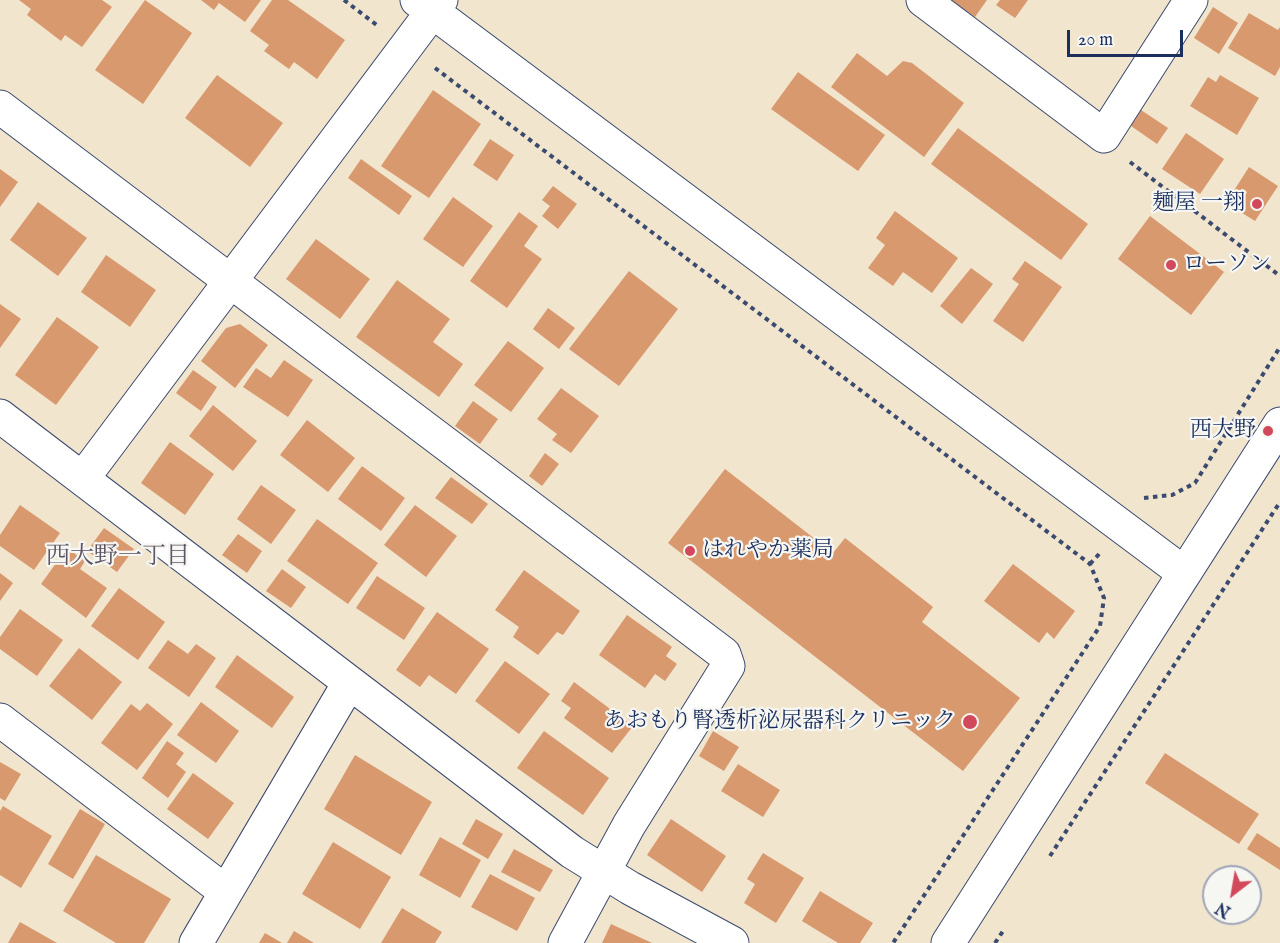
<!DOCTYPE html>
<meta charset="utf-8">
<style>
body{margin:0}
#map{position:relative;width:1280px;height:943px;overflow:hidden;background:#f1e5cd;font-family:"IM FELL English",serif}
canvas{display:block}
.north{position:absolute;left:1202px;top:865px;width:60px;height:60px;box-sizing:border-box;background:#f6f6f2;border:2px solid #9ea6b7;border-radius:50%;rotate:211deg;font-size:16px;font-weight:700;line-height:24px;text-align:center;color:#1b2f5e}
.north::after{content:'';display:block;margin:auto;width:21px;height:27px;background:#d1495b;clip-path:polygon(50% 0,100% 100%,50% 72%,0 100%)}
.scale{position:absolute;left:1067px;top:30px;width:116px;height:27px;box-sizing:border-box;border:3px solid #1b2f5e;border-top:0;padding-left:8px;font-size:18px;line-height:21px;white-space:nowrap;color:#1b2f5e;-webkit-text-stroke:4px #f6f6f2;paint-order:stroke}
</style>
<div id="map">
<canvas width="1280" height="943"></canvas>
<div class="north">N</div>
<div class="scale">20 m</div>
</div>
<script>
const g = document.querySelector('canvas').getContext('2d');
g.lineJoin = 'round';
function paint(path, color) {
  g.fillStyle = color;
  g.fill(path, 'evenodd');
}
function stroke(path, color, width, dash) {
  g.strokeStyle = color;
  g.lineWidth = width;
  g.lineCap = dash ? 'butt' : 'round';
  g.setLineDash(dash || []);
  g.stroke(path);
}
function write(font, color, halo, rows, align = 'center') {
  g.font = font + ' "IM FELL English","Noto Serif JP",serif';
  g.lineWidth = 4.5;
  g.setLineDash([]);
  g.textBaseline = 'middle';
  g.strokeStyle = halo;
  g.fillStyle = color;
  for (const [text, x, y, turn = 0] of rows) {
    g.save();
    g.translate(x, y);
    g.rotate((+turn || 0) * Math.PI / 180);
    g.textAlign = isNaN(turn) ? turn : align;
    if (halo) g.strokeText(text, 0, 0);
    g.fillText(text, 0, 0);
    g.restore();
  }
}
paint(new Path2D(`
 M19,0h83l10,7 -30,40 -17,-12 -4,6 -34,-26 4,-6z
 M145,0l47,33 -49,71 -48,-34z
 M201,0h60l-16,22 -26,-19 -5,7z
 M272,0h16l57,40 -28,39 -23,-17 -5,7 -25,-18 5,-6 -19,-14z
 M950,0h37l-12,17z
 M1000,0h28l-13,18 -19,-13z
 M1213,7l25,16 -19,31 -25,-16z
 M1249,13l29,17 2,-3v40l-5,9 -47,-28z
 M857,53l30,23 16,-15 9,2 52,40 -40,54 -93,-70z
 M798,72l87,63 -27,36 -87,-62z
 M217,75l66,48 -33,44 -65,-49z
 M1220,75l39,23 -22,37 -47,-29 18,-29 8,5z
 M433,90l48,34 -52,74 -48,-32z
 M1141,110l27,18 -11,16 -26,-18z
 M958,128l130,96 -27,36 -130,-96z
 M1186,133l38,26 -24,35 -38,-25z
 M490,139l24,16 -17,26 -24,-16z
 M361,159l51,37 -13,19 -51,-37z
 M1249,167l29,19 -23,35 -29,-18z
 M0,169l18,13 -18,25z
 M553,186l24,18 -19,25 -16,-13 8,-10 -8,-6z
 M453,197l40,29 -30,41 -40,-28z
 M38,202l49,36 -29,38 -48,-36z
 M895,211l63,47 -26,35 -29,-21 -10,14 -25,-18 17,-23 -9,-7z
 M519,212l19,14 -14,20 18,13 -35,49 -37,-27z
 M1150,216l74,56 -33,43 -73,-56z
 M316,239l54,40 -30,40 -54,-40z
 M106,255l50,35 -26,37 -49,-35z
 M1025,261l37,26 -39,55 -30,-21 26,-37 -7,-5z
 M971,268l22,16 -31,40 -22,-18z
 M629,271l49,38 -59,77 -50,-37z
 M397,280l53,39 -17,23 30,22 -24,33 -83,-60z
 M0,304l21,15 -21,29z
 M548,308l27,20 -16,21 -26,-20z
 M57,317l42,30 -43,58 -41,-30z
 M240,324l28,21 -33,43 -34,-27 25,-33z
 M508,341l36,27 -33,44 -37,-27z
 M284,360l29,20 -25,37 -45,-30 13,-19 15,10z
 M193,370l24,17 -16,24 -25,-18z
 M561,388l38,28 -28,37 -19,-13 5,-6 -20,-15z
 M473,401l25,18 -18,25 -25,-18z
 M213,405l44,36 -24,30 -44,-35z
 M307,420l48,38 -27,34 -48,-37z
 M170,442l44,32 -29,41 -44,-32z
 M545,453l14,11 -17,22 -13,-10z
 M362,466l43,32 -24,33 -43,-32z
 M725,469l108,84 12,-15 88,69 -11,15 98,76 -57,73 -295,-228z
 M451,477l37,27 -16,20 -37,-26z
 M261,485l35,25 -25,34 -34,-25z
 M20,505l40,28 -26,37 -34,-24v-11z
 M415,505l42,31 -31,41 -42,-32z
 M317,519l61,44 -30,41 -61,-43z
 M104,528l30,21 -17,23 -30,-21z
 M238,534l24,17 -15,22 -25,-18z
 M67,548l18,13 -5,8 27,19 -21,30 -45,-34z
 M1013,564l62,47 -21,28 -7,-7 -8,11 -55,-42z
 M282,569l24,18 -15,21 -25,-17z
 M524,570l56,41 -17,24 -6,-3 -19,23 -25,-18 6,-10 -24,-17z
 M0,573l13,10 -13,18z
 M377,576l48,32 -21,32 -48,-32z
 M119,588l46,34 -27,38 -47,-34z
 M20,609l43,31 -26,36 -37,-27v-12z
 M437,612l52,37 -33,45 -27,-19 -9,12 -24,-17z
 M627,615l45,32 -6,9 11,8 -12,17 -10,-7 -10,14 -46,-33z
 M168,640l20,14 8,-10 20,14 -27,39 -41,-29z
 M79,648l43,34 -30,38 -43,-34z
 M237,655l57,42 -22,31 -57,-41z
 M505,661l45,33 -31,40 -44,-33z
 M574,682l59,44 -21,27 -48,-35 7,-10 -10,-7z
 M201,702l38,29 -23,32 -39,-28z
 M147,703l26,21 -36,46 -36,-27 30,-39 9,7z
 M544,731l65,47 -26,37 -66,-47z
 M713,731l26,16 -15,24 -25,-15z
 M167,741l17,12 -8,11 10,8 -18,26 -26,-20z
 M1165,753l94,61 -20,30 -94,-61z
 M355,755l77,47 -31,53 -77,-46z
 M0,762l21,12 -16,27 -5,-3z
 M738,764l42,26 -17,27 -42,-26z
 M193,773l41,30 -26,36 -41,-30z
 M3,806l49,30 -31,52 -21,-13v-64z
 M80,809l25,15 -32,55 -25,-15z
 M476,819l27,15 -15,25 -26,-15z
 M671,819l55,37 -24,36 -55,-37z
 M1257,833l23,15v22l-33,-21z
 M440,837l41,23 -21,38 -41,-23z
 M333,842l58,35 -31,52 -58,-35z
 M514,849l39,21 -13,22 -39,-20z
 M763,853l41,25 -28,45 -32,-20 11,-19 -8,-5z
 M96,855l75,44 -27,44h-28l-53,-32z
 M490,874l45,24 -18,33 -46,-24z
 M820,891l53,32 -13,20h-22l-36,-22z
 M402,908l40,24 -7,11h-54z
 M20,922l37,21h-49z
 M611,924l41,19h-50z
 M294,931l20,12h-27z
 M265,933l17,10h-23z`), '#d8996f');
const minor = new Path2D(`
 M417,0l767,573
 M923,0l181,136 87,-136
 M0,107l724,547 4,12 -99,159 -64,118
 M0,416l572,436 58,36 102,55
 M83,478l358,-478
 M0,720l226,172
 M196,943l153,-260
 M948,943l332,-519`);
stroke(minor, '#3b4a6f', 35);
stroke(new Path2D(`
 M344,0l34,26
 M435,68l655,496 14,34 -4,28 -207,317
 M1130,162l150,114
 M1144,498l28,-3 23,-12 85,-136
 M1090,564l10,-11
 M1050,856l230,-354
 M995,943l8,-12`), '#3b4a6f', 4, [4.5, 4.5]);
stroke(minor, '#fff', 33);
for (const [x, y, r, color] of [
 [1257,204,6,"#d1495b"],
 [1171,265,6,"#d1495b"],
 [1268,431,6,"#d1495b"],
 [690,551,6,"#d1495b"],
 [970,722,8,"#d1495b"]
]) {
  const dot = new Path2D();
  dot.arc(x, y, r, 0, 2 * Math.PI);
  g.fillStyle = color;
  g.fill(dot);
  stroke(dot, '#f6f6f2', 2);
}
write('22px', '#1b2f5e', '#f6f6f2', [
 ["麺屋 一翔",1245,204],
 ["ローソン",1183,265,"left"],
 ["西大野",1256,431],
 ["はれやか薬局",702,551,"left"],
 ["あおもり腎透析泌尿器科クリニック",956,722]
], 'right');
write('24px', '#5d5464', '#f6f6f2', [
 ["西大野一丁目",118,558]
]);
</script>
